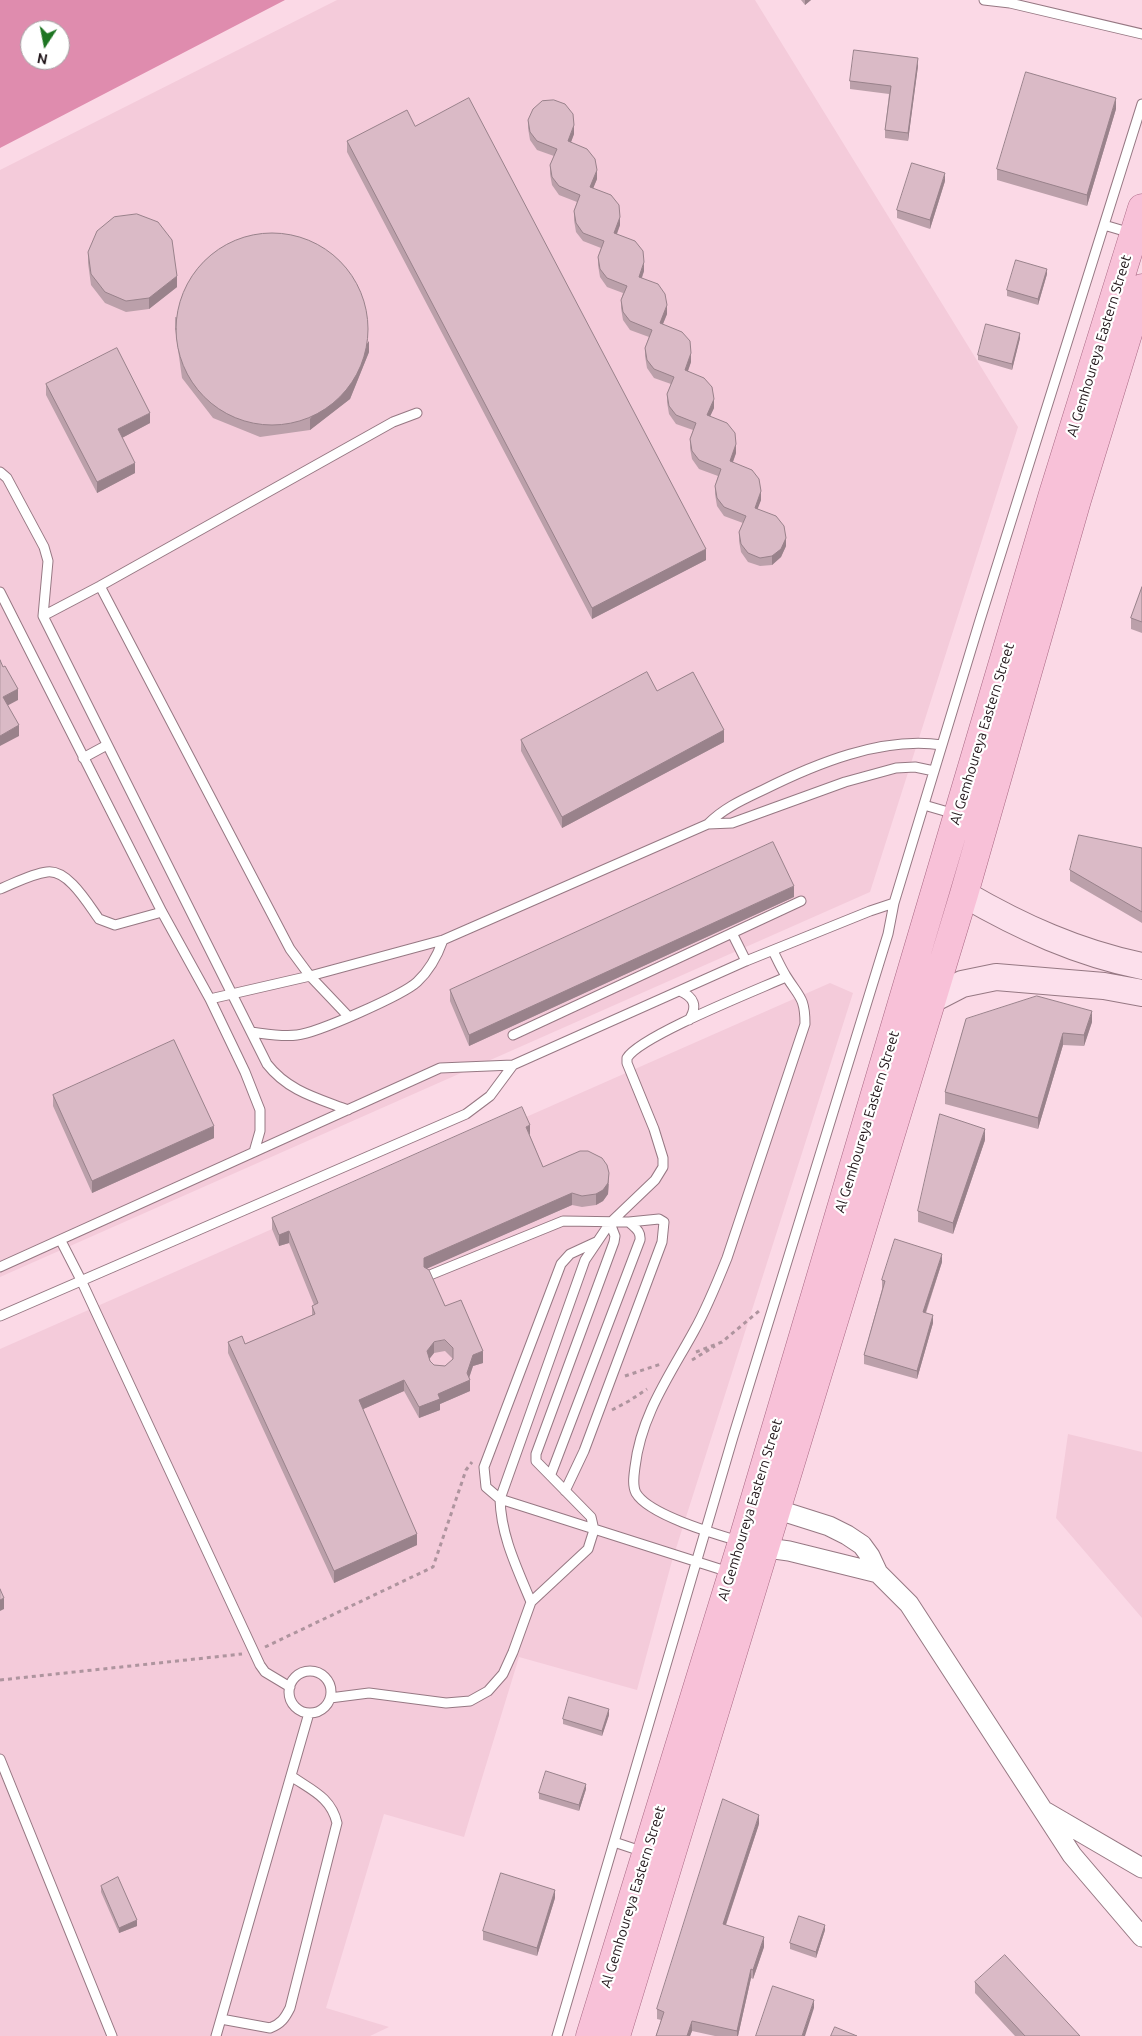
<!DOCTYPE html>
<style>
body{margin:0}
#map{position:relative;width:1142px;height:2036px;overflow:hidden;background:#fbd9e6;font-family:Ubuntu,sans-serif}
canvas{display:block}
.north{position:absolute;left:20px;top:20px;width:50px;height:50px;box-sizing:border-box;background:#fff;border:1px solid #a5a1a3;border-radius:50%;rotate:191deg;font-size:14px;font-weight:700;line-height:20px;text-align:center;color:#1f1418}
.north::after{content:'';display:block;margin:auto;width:18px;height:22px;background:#1d7522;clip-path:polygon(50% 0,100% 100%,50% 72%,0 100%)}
</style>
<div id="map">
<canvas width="1142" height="2036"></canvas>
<div class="north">N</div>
</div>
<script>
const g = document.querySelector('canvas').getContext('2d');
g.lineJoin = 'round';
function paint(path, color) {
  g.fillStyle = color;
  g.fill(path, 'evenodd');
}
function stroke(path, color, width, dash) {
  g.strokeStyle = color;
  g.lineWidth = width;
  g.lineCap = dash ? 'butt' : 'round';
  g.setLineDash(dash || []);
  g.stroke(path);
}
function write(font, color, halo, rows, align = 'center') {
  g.font = font + ' Ubuntu,sans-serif';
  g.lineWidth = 4.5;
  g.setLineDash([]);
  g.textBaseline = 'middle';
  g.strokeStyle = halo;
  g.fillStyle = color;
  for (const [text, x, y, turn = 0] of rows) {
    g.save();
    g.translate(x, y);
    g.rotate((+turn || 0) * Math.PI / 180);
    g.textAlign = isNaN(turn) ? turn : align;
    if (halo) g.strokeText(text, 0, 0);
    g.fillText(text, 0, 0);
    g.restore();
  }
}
paint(new Path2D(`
 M337,0h418l263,427 -148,465 -870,385v-1107z
 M830,983l23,10 -181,568 -35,129 -118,-33 -55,180 -80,-23 -58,194 63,19 -19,9h-370v-687z
 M1068,1434l74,18v166l-86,-100z`), '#f4cbda');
paint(new Path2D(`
 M0,0h285l-285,148zM30,30h30v30h-30z`), '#df8cae');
const service = new Path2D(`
 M984,0l26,3
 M1006,0l4,3 132,31
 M1104,225l27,8
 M0,472l7,6 37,69 4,14 -5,55 224,448c21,27 50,34 81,46
 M100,586l190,363 20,27 38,40
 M0,592l162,320 48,87 35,73 15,38v21l-6,21
 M43,616l57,-30 293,-164 24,-9
 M83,758l24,-13
 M924,805l31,9
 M708,824l24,-1 113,-41 51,-14 19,-1 19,4
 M0,889c15,-6 31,-15 47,-17 21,-3 41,32 52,47l16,6 47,-13
 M732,933l14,28
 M680,991c14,6 18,15 9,29
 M210,999l100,-23 133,-36 265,-116c16,-16 34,-24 55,-34 52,-26 119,-54 179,-45
 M251,1032c16,2 31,5 46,3 20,-2 106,-40 120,-53 13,-12 20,-25 26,-42
 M513,1035l288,-134
 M61,1241l20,39 179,385 5,7 25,15
 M596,1242l-26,12 -9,10 -77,203 2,20 14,12 229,73
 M0,1267l440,-199 73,-3 233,-104 124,-50 24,-8
 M430,1275l133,-54 66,1c6,6 12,9 11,18l-89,234
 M0,1316l466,-202 24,-18 23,-31
 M565,1491l19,-40 78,-209 2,-20 -5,-3 -30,3
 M739,1541c-24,-7 -90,-26 -103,-48 -4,-8 -2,-18 -1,-26 6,-52 35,-92 59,-136 13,-23 23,-48 33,-73l78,-234c0,-27 -6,-27 -19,-48 -5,-8 -9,-17 -13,-25
 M531,1602c-14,-34 -30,-66 -31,-103l85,-239 25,-37 45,-43 8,-13v-9l-9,-29 -27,-66v-5c13,-22 130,-68 159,-81
 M289 1692a21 21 0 1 1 42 0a21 21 0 1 1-42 0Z
 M330,1698l39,-5 77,10 24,-2 18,-10 15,-17 10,-22 18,-50 57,-53 6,-19 -3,-13 -55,-56v-7l78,-212 1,-6 -5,-13
 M0,1759l112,277
 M614,1842l30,10
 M221,2019l49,9c11,-4 15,-10 20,-20l47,-185c-6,-26 -26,-33 -46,-47
 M216,2036l93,-323
 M557,2036l176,-599 155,-503 6,-31 86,-283 162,-516`);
const minor = new Path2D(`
 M766,1506l63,20 18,9 15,10 8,11 8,17 31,31 163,251 70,82
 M753,1546l36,5 89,22
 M1046,1812l96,56`);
const secondary = new Path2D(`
 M964,894c57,33 114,59 178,72
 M916,999l15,1 31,-16 34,-7 108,9 38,7`);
const primary = new Path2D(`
 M590,2036l152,-494 311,-1048 89,-286
 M616,2036l348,-1142 113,-394 65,-212`);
stroke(service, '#967883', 11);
stroke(minor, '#967883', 21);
stroke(secondary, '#967883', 28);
stroke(primary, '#a96984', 29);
stroke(new Path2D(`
 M696,1352l26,-10 37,-31
 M692,1360l23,-14
 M625,1376l36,-12
 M612,1410l17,-9 18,-12
 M265,1647l168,-80 33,-97 6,-8
 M0,1680l242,-26`), '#ae949e', 3, [4, 4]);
stroke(service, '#fff', 9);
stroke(minor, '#fff', 19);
stroke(secondary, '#fce0ec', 26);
stroke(primary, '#f8c1d8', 28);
paint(new Path2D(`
 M801,0h10l-6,5z
 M918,66l-10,75 -23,-3v-8l4,-36 -39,-5v-8z
 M1116,109l-29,97 -90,-26v-11z
 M528,120l46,14 -3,8 26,37 -4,9 27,37 -3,9 27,37 -2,7 25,36 -4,10 28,38 -3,9 26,37 -4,8 26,37 -3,9 28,38 -4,9 29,37 -5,11 -9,8 -12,1 -12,-4 -7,-10 -2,-11v-9l4,-9 -19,-7 -7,-10 -2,-12v-8l3,-10 -19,-7 -7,-10 -2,-11v-9l3,-9 -17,-6 -7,-10 -2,-12v-8l4,-10 -17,-6 -7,-10 -2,-12v-8l4,-11 -19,-7 -7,-10 -2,-12v-8l2,-7 -16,-6 -7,-10 -2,-12v-8l3,-9 -18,-7 -7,-9 -2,-12v-9l3,-9 -18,-7 -7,-10 -2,-11v-9l4,-9 -17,-6 -7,-10 -2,-12z
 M415,126l291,434 -114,59 -245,-467v-11z
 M945,181l-15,48 -33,-11v-8z
 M88,252l89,35 -28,22 -23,3 -21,-9 -14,-18 -3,-22z
 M1047,274l-9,31 -31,-9v-6z
 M175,317l194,35 -19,47 -40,31 -50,7 -47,-19 -31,-40 -7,-50z
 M1020,338l-8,32 -34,-10v-5z
 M46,384l104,39 -28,15 13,35 -38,20 -51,-98z
 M1142,587v46l-11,-4v-11z
 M657,691l67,51 -162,86 -41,-77v-11z
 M1142,848v75l-72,-42v-11z
 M794,897l-325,149 -19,-45v-11z
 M966,1019l126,3 -8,24 -21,-1 -25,84 -93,-25v-12z
 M53,1095l161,43 -122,55 -39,-87z
 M530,1136l13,31 66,17 -1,10 -5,7 -7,4 -14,2 -10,-2 -145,63 18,38 38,57 -10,3 -4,12 1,13 -30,13v6l-21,8 -15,-27 -41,18 54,136 -83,38 -106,-230v-11l17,2 67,-28v-10l2,-1 -25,-62 -10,3 -7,-17v-11zM445,1351l8,8 -8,7 -11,-1 -4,-4 -1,-2 5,-6z
 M985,1140l-32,94 -35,-12v-11z
 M942,1262l-16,51 7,10 -16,56 -53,-15v-9l18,-66v-9z
 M609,1715l-7,21 -39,-12v-5z
 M586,1789l-7,22 -40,-12v-6z
 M759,1824l-33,101 38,22 -11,32 -2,-1 -13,58h-23l-23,-5 -2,5h-34l5,-16 -4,-1v-10z
 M101,1886l36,40 -18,7 -18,-41z
 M555,1898l-18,58 -54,-16v-9z
 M825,1930l-9,28 -26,-9v-6z
 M975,1982l105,54h-65l-40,-43z`), '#bba0aa');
paint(new Path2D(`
 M805,0h6l-6,5z
 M918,58v8l-10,75v-8z
 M1116,98v11l-29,97v-11z
 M574,125v9l-6,16v-9z
 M597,170v9l-7,17v-9z
 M945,173v8l-15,48v-9z
 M620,217v8l-6,16v-8z
 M644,262v9l-5,14v-8z
 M1047,269v5l-9,31v-6z
 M177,276v11l-28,22v-11z
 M667,305v9l-7,17v-8z
 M1020,333v5l-8,32v-6z
 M369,341v11l-19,47 -40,31v-11z
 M691,353v9l-6,17v-9z
 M714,399v9l-7,15v-8z
 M150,413v10l-32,17v-11z
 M736,444v9l-6,17v-9z
 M135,463v10l-38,20v-11z
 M761,491v9l-6,16v-8z
 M786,538v8l-5,11 -9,8v-9z
 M706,549v11l-114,59v-11z
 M18,689v11l-15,8v-11z
 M19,725v11l-19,10v-10z
 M724,730v12l-162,86v-11z
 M794,886v11l-325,149v-11z
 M1092,1011v11l-8,24v-11z
 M1063,1033v12l-25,84v-11z
 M530,1125v11l-4,-9z
 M214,1126v12l-122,55v-12z
 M985,1129v11l-32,94v-11z
 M609,1173l-1,21 -5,7 -7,4v-11z
 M572,1193v12l-148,65v-12z
 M289,1231v12l-10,3v-11z
 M942,1254v8l-19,58v-8z
 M933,1315v8l-16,56v-8z
 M434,1342v11l-7,9v-11z
 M483,1351v12l-10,3 -5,15 2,-1v11l-30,13v6l-21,8v-11l48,-34 6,-18z
 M404,1380v11l-45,20v-11z
 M417,1534v11l-83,38v-12z
 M4,1598v11l-4,2v-11z
 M609,1709v6l-7,21v-5z
 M586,1784v5l-7,22v-6z
 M759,1815v9l-36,109v-9z
 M555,1890v8l-18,58v-8z
 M137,1920v6l-18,7v-5z
 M825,1925v5l-9,28v-6z
 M764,1937v10l-11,32v-9z
 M751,1969v9l-13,58h-1v-5z
 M814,2000v8l-9,28h-3z
 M692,2021v10l-2,5h-3z`), '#99828b');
const building = new Path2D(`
 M854,50l64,8 -10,75 -23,-3 6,-44 -41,-5z
 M1026,72l90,26 -29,97 -90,-26z
 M469,98l237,451 -114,59 -245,-467 60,-31 8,16z
 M554,100l11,4 8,10 1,11 -6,16 19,8 8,10 2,11 -7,17 21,8 8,10 1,12 -6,16 21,8 8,10 1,11 -5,15 19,7 7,10 2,11 -7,18 22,9 8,9 1,12 -6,17 19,8 8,9 2,12 -7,16 20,8 8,10 1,11 -6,17 22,9 7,9 2,12 -6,17 21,8 8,10 2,12 -5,11 -9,7 -12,2 -12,-5 -7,-9 -2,-12 7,-16 -22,-9 -7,-9 -2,-12 6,-17 -22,-9 -7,-9 -2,-12 6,-16 -20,-8 -7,-9 -2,-12 7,-17 -20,-8 -7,-9 -2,-12 7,-18 -22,-9 -7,-9 -2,-12 6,-14 -20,-8 -7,-9 -2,-12 6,-16 -21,-8 -7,-10 -2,-12 6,-16 -21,-9 -7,-9 -2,-12 7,-16 -20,-8 -7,-9 -2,-12 5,-11 9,-8z
 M912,163l33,10 -15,47 -33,-10z
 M137,214l21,8 14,18 5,36 -28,22 -23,3 -21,-9 -14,-18 -3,-22 9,-21 17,-14z
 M176 329a96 96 0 1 1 192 0a96 96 0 1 1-192 0Z
 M1016,260l31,9 -9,30 -31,-9z
 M986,324l34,9 -8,31 -34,-9z
 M117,348l33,65 -32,16 17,34 -38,19 -51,-98z
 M1142,587v35l-11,-4z
 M0,660l3,7 2,-1 13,23 -15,8 16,28 -19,11z
 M647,672l10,19 36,-19 31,58 -162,87 -41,-77z
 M1079,835l63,13v64l-72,-42z
 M773,842l21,44 -325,149 -19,-45z
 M1037,996l55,15 -8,24 -21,-2 -25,85 -93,-26 21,-73z
 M174,1040l40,86 -122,55 -39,-86z
 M522,1107l8,18 -4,2 17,40 37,-16h8l14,7 5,7 2,8 -1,10 -5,7 -7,4 -14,2 -10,-3 -148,65v9l5,3 16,36 16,-6 22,51 -10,4 -6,18 3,7 -32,14 2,5 -21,8 -15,-27 -45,20 58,134 -83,37 -106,-229 14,-6 3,8 70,-30 -3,-8 6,-3 -29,-72 -10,4 -7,-17zM445,1340l8,8v11l-8,7 -11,-1 -4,-4 -3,-10 7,-9z
 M940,1114l45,15 -32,94 -35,-12z
 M895,1239l47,15 -19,58 10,3 -16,56 -53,-16 21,-74 -3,-1z
 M0,1589l4,9 -4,2z
 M569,1697l40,12 -7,22 -39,-12z
 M546,1771l40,13 -7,21 -40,-12z
 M723,1799l36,16 -36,109 41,13 -11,33 -2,-1 -14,62 -45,-10 -5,15h-31l8,-24 -7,-3z
 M501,1873l54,17 -18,58 -54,-17z
 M118,1877l19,43 -18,8 -18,-42z
 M799,1916l26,9 -9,27 -26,-9z
 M1005,1955l75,81h-55l-50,-54z
 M773,1986l41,14 -12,36h-46z
 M835,2027l22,9h-26z`);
paint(building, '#dabac6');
stroke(building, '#99828b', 1);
write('14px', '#1f1418', '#fff', [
 ["Al Gemhoureya Eastern Street",1099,346,-73],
 ["Al Gemhoureya Eastern Street",982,734,-73],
 ["Al Gemhoureya Eastern Street",867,1122,-73],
 ["Al Gemhoureya Eastern Street",750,1510,-73],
 ["Al Gemhoureya Eastern Street",633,1897,-73]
]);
</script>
